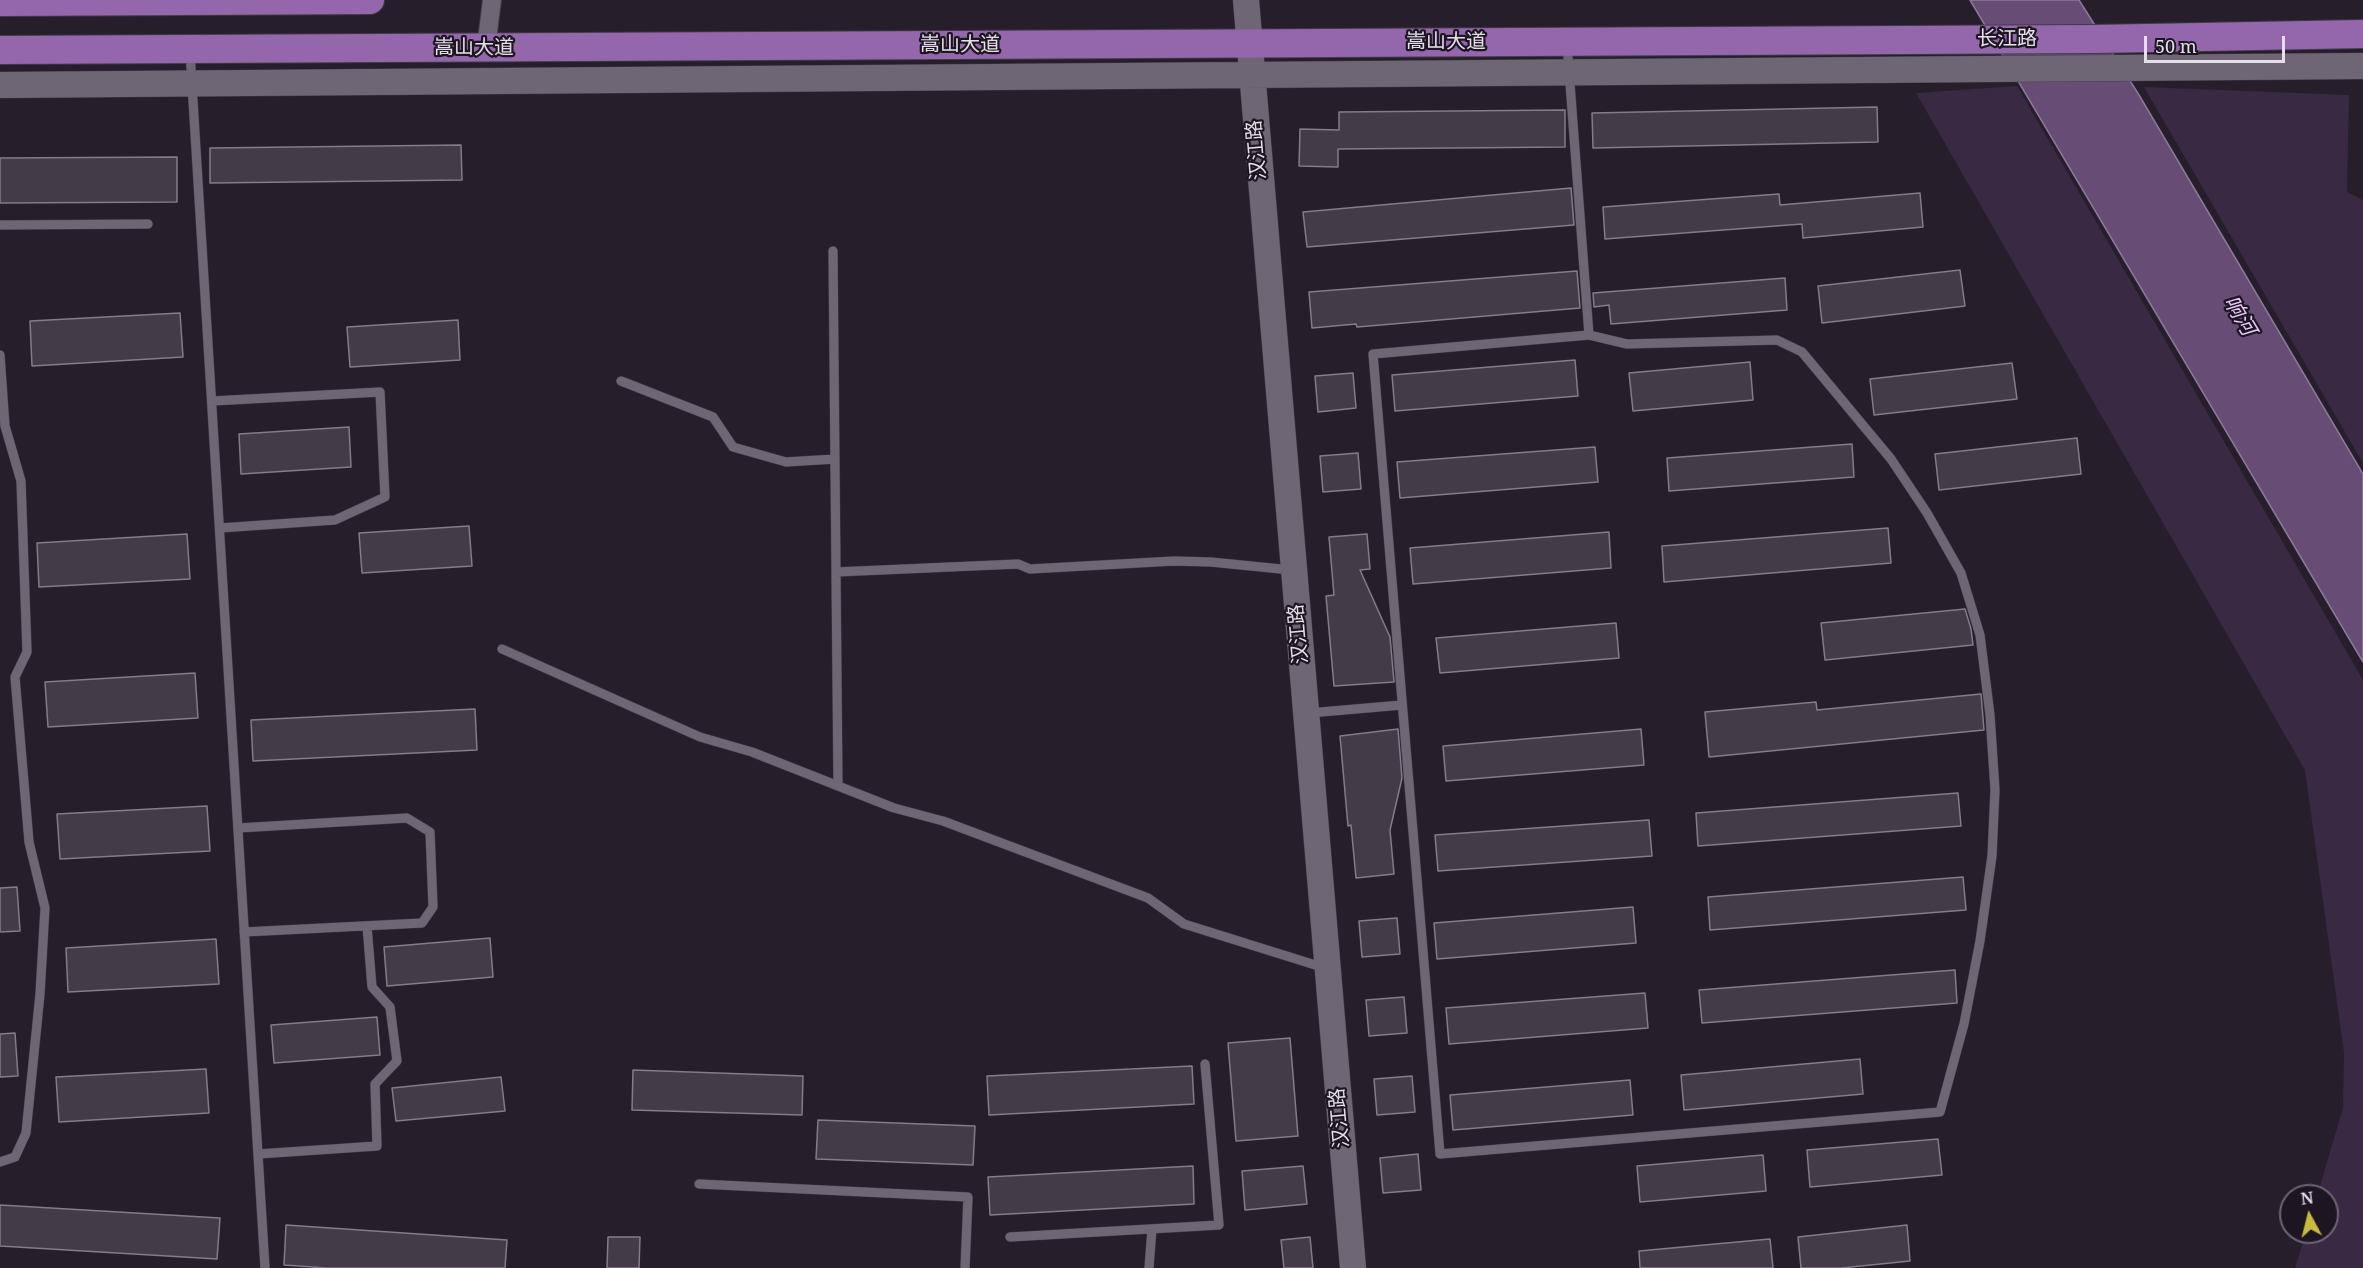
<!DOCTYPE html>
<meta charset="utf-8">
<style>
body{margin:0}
#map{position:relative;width:2363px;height:1268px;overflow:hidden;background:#261f2b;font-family:"Noto Serif",serif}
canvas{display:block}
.north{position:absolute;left:2279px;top:1184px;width:60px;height:60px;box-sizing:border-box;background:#1d1521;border:2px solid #6d6671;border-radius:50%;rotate:353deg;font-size:16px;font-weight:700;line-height:24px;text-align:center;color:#e4dfe8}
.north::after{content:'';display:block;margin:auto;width:21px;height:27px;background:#c9ba3a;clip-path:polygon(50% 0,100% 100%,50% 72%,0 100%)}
.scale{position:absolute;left:2144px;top:36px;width:141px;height:27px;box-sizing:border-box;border:3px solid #e4dfe8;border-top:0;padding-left:8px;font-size:18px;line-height:21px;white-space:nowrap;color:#e4dfe8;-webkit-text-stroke:4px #1d1521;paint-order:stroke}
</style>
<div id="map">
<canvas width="2363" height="1268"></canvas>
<div class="north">N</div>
<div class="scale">50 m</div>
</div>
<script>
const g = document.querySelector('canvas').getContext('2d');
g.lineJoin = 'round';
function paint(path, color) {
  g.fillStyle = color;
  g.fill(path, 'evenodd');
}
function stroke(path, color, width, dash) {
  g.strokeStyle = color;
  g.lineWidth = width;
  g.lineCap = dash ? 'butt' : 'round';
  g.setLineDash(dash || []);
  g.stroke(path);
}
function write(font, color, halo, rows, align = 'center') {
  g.font = font + ' "Noto Serif","Noto Sans SC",serif';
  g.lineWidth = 4.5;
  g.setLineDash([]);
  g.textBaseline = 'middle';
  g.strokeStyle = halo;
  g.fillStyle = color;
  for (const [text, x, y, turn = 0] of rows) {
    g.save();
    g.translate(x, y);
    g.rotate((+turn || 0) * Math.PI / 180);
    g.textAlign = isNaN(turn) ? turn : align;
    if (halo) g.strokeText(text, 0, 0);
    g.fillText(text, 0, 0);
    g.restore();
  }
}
paint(new Path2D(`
 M2017,86l346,594v588h-68l11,-36h21v-36h-10l26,-88 1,-55 -39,-283 -389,-677z
 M2144,87l205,8 -2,97 16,8v263z`), '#392943');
const water = new Path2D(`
 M1970,0h109l60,95 224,379v188z`);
paint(water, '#674d75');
stroke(water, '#8c7998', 1.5);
const building = new Path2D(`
 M1877,107l1,35 -285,6 -1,-35z
 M1565,110v37l-227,2v18l-39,-1 1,-37 39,1v-18z
 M461,145l1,35 -252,3v-35z
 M177,157v45l-177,1v-45z
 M1571,188l3,37 -267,22 -4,-35z
 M1920,193l3,34 -120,11 -1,-14 -197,15 -2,-32 176,-13 1,11z
 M1960,270l5,36 -143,17 -4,-37z
 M1577,271l3,37 -223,19 -1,-3 -44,4 -3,-36z
 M1785,278l2,32 -176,14 -2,-19 -15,2 -1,-14z
 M180,313l3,44 -151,9 -2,-45z
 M458,320l2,40 -110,7 -3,-40z
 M1575,360l3,36 -183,15 -3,-36z
 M1750,362l3,38 -120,11 -4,-38z
 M2012,363l5,36 -143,16 -4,-36z
 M1353,373l3,35 -38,4 -3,-36z
 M349,427l2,40 -110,7 -2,-40z
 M2077,438l4,36 -142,16 -4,-36z
 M1852,444l2,33 -185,14 -2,-33z
 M1595,447l3,35 -198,16 -3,-36z
 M1358,453l3,36 -38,3 -3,-36z
 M469,526l3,40 -110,7 -3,-40z
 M1888,528l3,35 -227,19 -2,-36z
 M1609,532l2,36 -198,16 -3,-36z
 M187,534l3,45 -151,8 -2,-44z
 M1367,534l3,35 -10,1 30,67 4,45 -60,4 -8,-90 8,-1 -5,-58z
 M1965,609l6,20 2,16 -148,15 -4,-37z
 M1616,623l3,35 -179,15 -4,-35z
 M195,673l3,45 -150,9 -3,-45z
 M1981,694l3,36 -275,27 -4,-45 111,-10 1,8z
 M475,709l2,41 -224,11 -2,-41z
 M1398,729l4,49 -12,52 4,44 -38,4 -5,-53 -3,1 -8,-90z
 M1641,729l3,36 -198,16 -3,-35z
 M1958,793l3,33 -263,20 -2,-33z
 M207,806l3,45 -150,8 -3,-45z
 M1649,820l3,36 -214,15 -3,-36z
 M1963,877l3,33 -256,20 -2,-33z
 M17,887l3,44 -20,1v-44z
 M1633,907l3,36 -199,16 -3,-36z
 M1397,918l3,36 -38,3 -3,-36z
 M490,938l3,39 -106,9 -3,-39z
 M216,939l3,45 -151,8 -2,-44z
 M1955,970l2,33 -255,20 -3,-33z
 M1645,993l3,35 -199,16 -3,-36z
 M1404,997l3,36 -38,3 -3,-36z
 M377,1017l3,38 -106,8 -3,-38z
 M15,1033l3,43 -18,1v-43z
 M1290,1038l8,98 -62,5 -8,-98z
 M1860,1059l3,35 -179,16 -3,-35z
 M1192,1066l2,38 -205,11 -2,-39z
 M206,1069l3,44 -150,9 -3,-45z
 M633,1070l170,6 -1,39 -170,-5z
 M1412,1076l3,36 -38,3 -3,-36z
 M501,1077l4,34 -109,10 -4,-33z
 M1630,1080l3,35 -180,15 -3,-35z
 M818,1120l157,6 -2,39 -157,-6z
 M1938,1139l4,36 -132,12 -3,-37z
 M1418,1154l3,36 -38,3 -3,-35z
 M1763,1155l3,36 -126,11 -3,-36z
 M1193,1166l1,38 -204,11 -2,-38z
 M1303,1166l4,38 -62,6 -3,-39z
 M0,1205l220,13 -3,41 -217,-13z
 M286,1225l221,15 -2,28h-179l-42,-3z
 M1907,1225l3,36 -69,7h-40l-3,-31z
 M608,1237h32l-1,31h-32z
 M1310,1237l3,31h-29l-3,-28z
 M1770,1239l3,29h-133l-1,-17z`);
paint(building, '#443b49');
stroke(building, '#857b8b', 1.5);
const lane = new Path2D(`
 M1567,44l22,291
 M190,52l75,1216
 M0,225l148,-1
 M833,251l5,535
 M1589,335l38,9 150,-4 25,12 89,107 36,54 34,60 19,62 10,80 5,75 -3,66 -12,85 -16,83 -24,88 -500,42 -67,-800z
 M0,355l5,71 16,55 6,171 -12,25 14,165 16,66 -5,86 -14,139 -11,24 -15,5
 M621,381l92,36 20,30 53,15 49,-3
 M212,401l168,-9 5,105 -50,23 -115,8
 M836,572l182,-8 12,5 144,-8 37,1 80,8
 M502,649l198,88 52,15 142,56 49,13 205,77 36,26 141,44
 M1309,713l93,-8
 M238,828l169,-10 23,14 3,75 -11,16 -178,9
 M258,1154l119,-8 -2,-62 22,-23 -7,-54 -18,-20 -5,-61
 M699,1184l269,13 -3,71
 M1010,1237l209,-12 -14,-161
 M1149,1268l3,-39`);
const street = new Path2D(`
 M486,48l6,-48`);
const secondary = new Path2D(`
 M1246,0l107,1268
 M0,85l2363,-19`);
const primary = new Path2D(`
 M0,2l370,-2
 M0,50l2094,-11 269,-5`);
stroke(lane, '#423c46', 10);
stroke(street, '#423c46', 20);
stroke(secondary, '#423c46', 27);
stroke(primary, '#423c46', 30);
stroke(lane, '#6f6675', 9);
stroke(street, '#6f6675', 18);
stroke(secondary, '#6f6675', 26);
stroke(primary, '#9467ad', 28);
write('20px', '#e4dfe8', '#1d1521', [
 ["长江路",2007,39],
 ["嵩山大道",1446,42],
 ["嵩山大道",960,45],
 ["嵩山大道",474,48],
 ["汉江路",1257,150,-95],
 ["汉江路",1299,634,-95],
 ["汉江路",1340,1118,-95]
]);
write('italic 21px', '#e8c7fd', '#1d1521', [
 ["响河",2239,316,59]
]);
</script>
